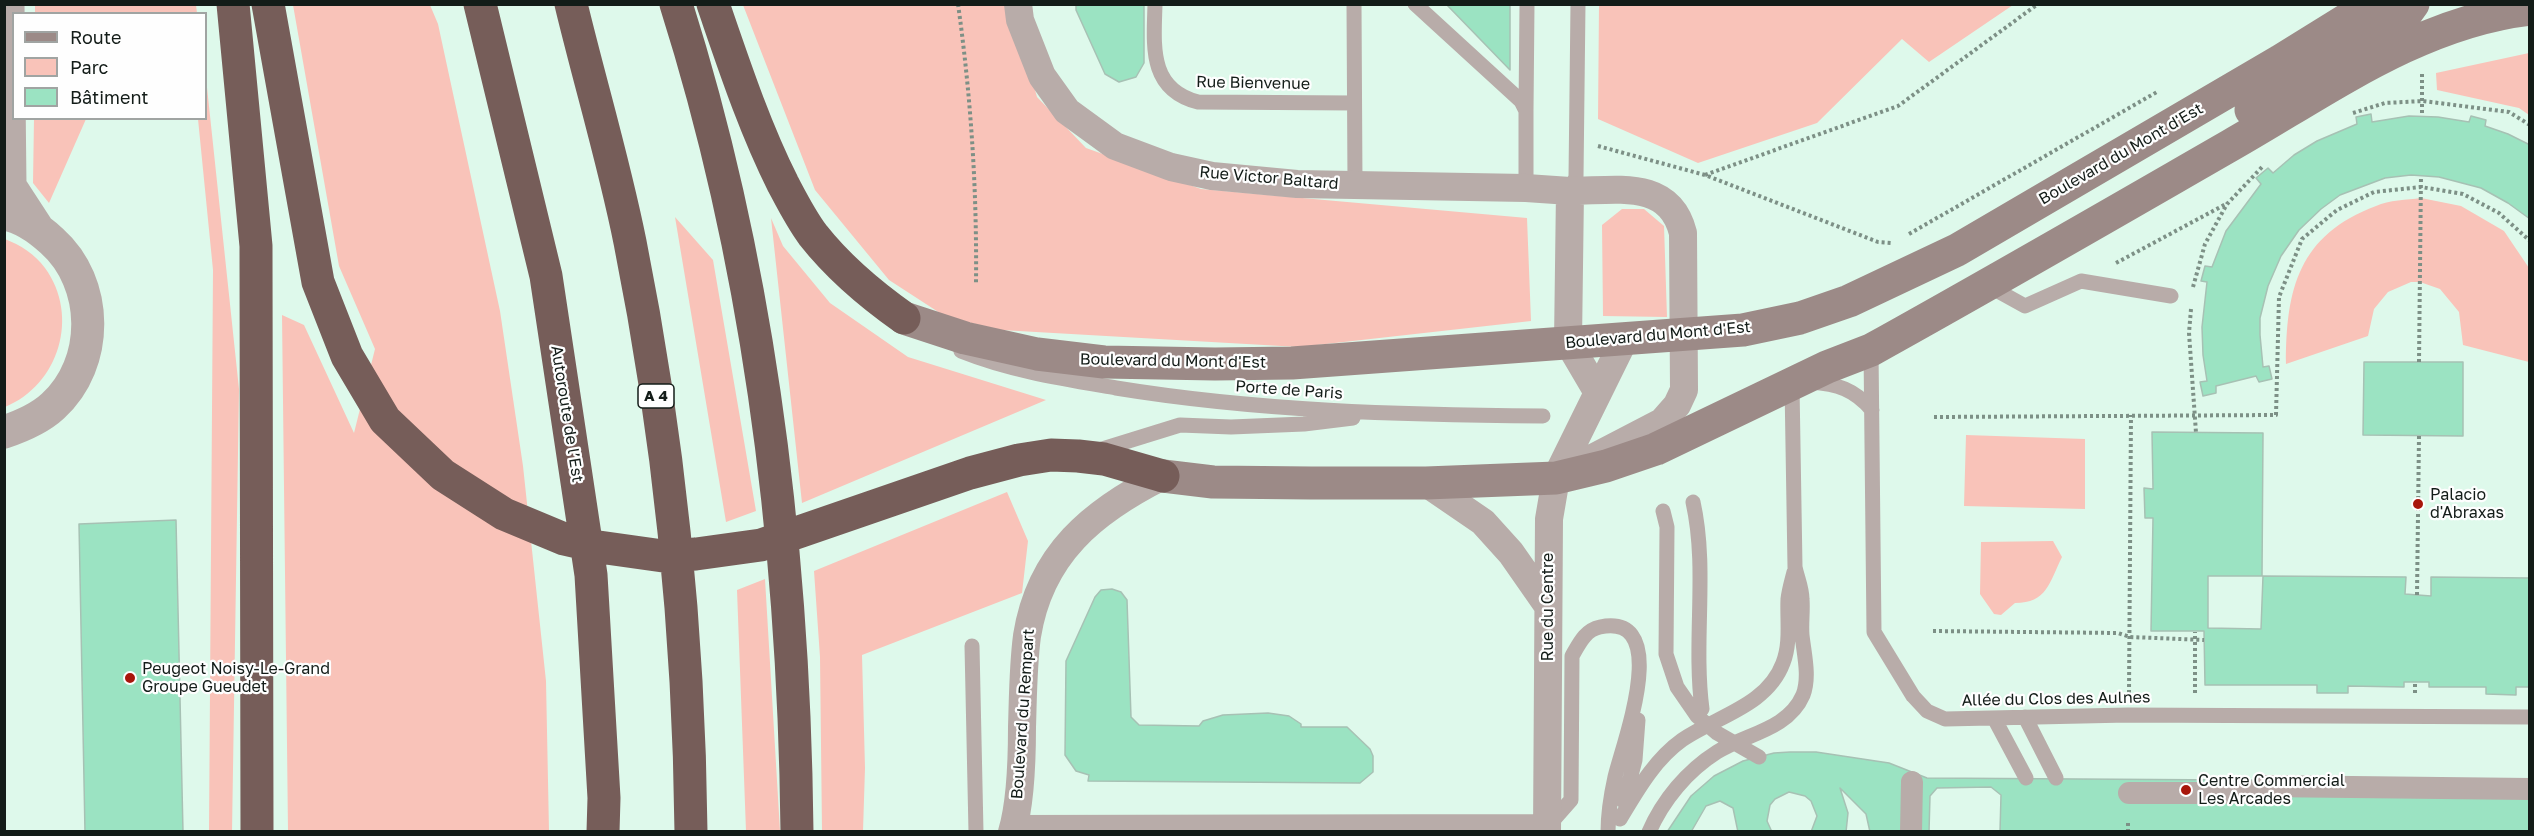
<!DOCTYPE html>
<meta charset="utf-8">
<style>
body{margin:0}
#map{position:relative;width:2534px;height:836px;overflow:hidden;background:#def9eb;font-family:"Golos Text",sans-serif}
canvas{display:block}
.frame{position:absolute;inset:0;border:6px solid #131c18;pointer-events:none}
.legend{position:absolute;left:12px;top:12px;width:195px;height:108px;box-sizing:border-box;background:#fefefe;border:2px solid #a0a4a2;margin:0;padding:8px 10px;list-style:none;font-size:18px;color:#131c18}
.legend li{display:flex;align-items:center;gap:12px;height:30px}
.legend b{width:30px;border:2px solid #a0a4a2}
</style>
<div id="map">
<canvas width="2534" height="836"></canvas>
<div class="frame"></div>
<ul class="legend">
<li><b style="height:8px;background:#9c8a87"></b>Route</li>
<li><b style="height:16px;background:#f9c3b9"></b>Parc</li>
<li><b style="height:16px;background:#9be3c2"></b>Bâtiment</li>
</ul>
</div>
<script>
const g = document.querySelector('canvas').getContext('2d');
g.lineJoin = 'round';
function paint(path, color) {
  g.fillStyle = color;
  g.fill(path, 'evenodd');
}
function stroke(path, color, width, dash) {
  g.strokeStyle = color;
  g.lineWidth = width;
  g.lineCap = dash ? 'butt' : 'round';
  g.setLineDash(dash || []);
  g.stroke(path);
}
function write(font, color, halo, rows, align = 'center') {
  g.font = font + ' "Golos Text",sans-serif';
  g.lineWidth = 4.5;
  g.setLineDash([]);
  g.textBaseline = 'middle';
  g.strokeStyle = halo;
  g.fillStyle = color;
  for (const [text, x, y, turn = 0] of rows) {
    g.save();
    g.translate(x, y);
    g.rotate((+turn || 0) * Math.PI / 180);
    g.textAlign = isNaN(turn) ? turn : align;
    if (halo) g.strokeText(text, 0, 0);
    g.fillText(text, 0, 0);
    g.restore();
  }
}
paint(new Path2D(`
 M35,4l161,1 1,8h-162z
 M293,5h137l8,19 62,287 23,155 23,215 3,150h-261l-6,-516 22,10 50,108 21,-84 -36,-83z
 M743,5h268l26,92 49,51 115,41 326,29 4,103 -232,26 -298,-17 -55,-13 -57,-37 -74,-90z
 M1599,5v-1l414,1 -84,57 -27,-23 -85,84 -119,40 -100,-44z
 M2529,53v62l-10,-7 -82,-18 -1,-17z
 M206,78l33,311 -7,443 -23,-1 4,-561 -15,-151 8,-1z
 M34,119h52l-37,84 -16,-20z
 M2421,198l40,8 43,25 25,37v94l-66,-17 -4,-33 -19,-23 -20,-7h-9l-23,10 -14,17 -6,27 -82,28c0,-76 13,-129 90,-158 13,-6 31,-6 45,-8z
 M1622,209h22l20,17 3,91 -64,-1 -1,-91z
 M675,217l38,43 43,251 -30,11z
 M771,218l12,28 47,57 78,54 138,43 -244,103z
 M5,239c15,6 30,15 40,29 35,48 14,117 -40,139z
 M1966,435l119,4v70l-121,-3z
 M1007,492l21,49 -6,52 -160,62 3,113 -2,63h-41l-2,-174 -6,-86z
 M2053,541l9,16c-13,26 -15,46 -47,46l-14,12 -7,-1 -14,-20 1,-52z
 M765,579l15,252h-34l-9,-241z`), '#f9c3b9');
const building = new Path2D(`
 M1076,4h68v59l-8,14 -17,5 -14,-8 -29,-64z
 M1446,4h64v66z
 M2371,114l1,8 37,-6 29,1 31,5 2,-6 15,4 -1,6 23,8 22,11v74l-22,-16 -27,-15 -42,-11 -28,-2 -26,3 -45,17 -19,14 -22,21 -18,26 -13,30 -8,32v17l3,32 6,-1 3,13 -13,3 -3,-6 -40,10v7l-13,3 -3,-14 7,-1 -4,-26 -1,-28 5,-45 -6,-1 4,-15 7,1 14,-36 35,-47 -5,-6 12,-10 5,5 21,-18 23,-14 40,-17 -1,-7z
 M2364,362h99v74l-100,-1z
 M2152,432l111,1 -1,143h-54v52l53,1 2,-53 143,1 -1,17 26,2v-19l99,1v109h-14v8l-30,-1v-7h-57v-5h-25v5l-56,-1v7h-31v-8h-112l-1,-54h-53l2,-113h-8l-1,-30 9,1z
 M176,520l7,312h-98l-6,-308z
 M1112,589l9,3 6,8 4,117 8,8 60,1 4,-5 20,-6 45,-2 21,3 12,8v3h46l23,22 3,7v16l-13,11 -272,-2 1,-6 -13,-4 -11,-16 1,-94 29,-64 6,-7z
 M1790,752h26l73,11 38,15 603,4v50h-660l-4,-18 -26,-26 8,25 -2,19h-35l6,-16 -6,-15 -6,-5 -16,-4 -14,7 -5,6 -3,16 5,11h-34l-5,-24 -13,-7 -14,5 -15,26h-24l24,-36 23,-20 29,-15 31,-8z
 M1991,787l10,8 -1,37h-71l1,-36 7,-8z`);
paint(building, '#9be3c2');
stroke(building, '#a7c1b4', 1.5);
stroke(new Path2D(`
 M958,4c13,93 19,186 18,279
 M2422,74v42
 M2353,113l32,-10 38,-2 86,11 21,13
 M1598,146l107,29 173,67 13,1
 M1705,175l193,-69 140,-102
 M1909,234l248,-142
 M2116,263l110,-59
 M2193,287l12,-43 22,-40 36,-38
 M2191,309l-2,24 7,100
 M2419,362l2,-186
 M1934,417l342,-2 3,-118 23,-58 35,-29 37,-18 47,-5 42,7 36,19 31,28
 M2417,595l2,-159
 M1933,631l185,2 12,4 74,3
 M2129,693l2,-278
 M2195,693v-61
 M2415,693v-11
 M2128,832v-12`), '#7d9086', 4, [3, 3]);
stroke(new Path2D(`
 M1155,4c-1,41 -7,85 43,98l156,1
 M1354,4l1,181
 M1415,4l106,97 5,10v77
 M1526,111l1,-107
 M1570,191l6,-14 2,-173
 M1987,285l38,21 56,-25 90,15
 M1871,350l3,282 39,64 14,15 18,8 183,-4 402,2
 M961,351c50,20 103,28 155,37 141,23 285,27 427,28
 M1811,382c26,2 43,7 61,28
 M1096,451l84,-26 51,2 73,-3 49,-6
 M1693,502c15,67 0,138 9,207
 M1663,511l4,16 -1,127 11,33 20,29 20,17 42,24
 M972,646l4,186
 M2025,717l31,61
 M1994,718l32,60
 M1624,802l11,-42 3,-40
 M1620,819c17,-28 34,-59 62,-79 35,-24 85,-34 101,-77 8,-20 4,-43 5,-64 1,-9 4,-19 6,-27
 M1549,825l22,-25 1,-144c7,-12 13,-26 28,-29 74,-15 22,119 15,150 -4,18 -7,36 -7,55
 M1649,832c14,-32 38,-61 68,-80 28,-18 71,-22 86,-57 7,-18 1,-41 -1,-60 -1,-12 1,-24 0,-36 0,-11 -5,-22 -7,-32l-3,-182`), '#b8aca9', 15);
stroke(new Path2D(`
 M2129,793h124l10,-7 267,3
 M1911,832l1,-50`), '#b8aca9', 22);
stroke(new Path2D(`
 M1018,4l2,16 22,56 25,35 48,35 56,21 41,9 85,8 229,4 44,3
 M1587,461l75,-39 15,-17 7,-15 -1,-157c-14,-55 -68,-42 -113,-42l-2,151 30,51
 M1426,483l57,39 28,31 37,53
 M1013,829l534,-1
 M1012,832c9,-30 10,-74 10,-105 1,-30 1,-61 5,-91 13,-82 66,-125 136,-160
 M1547,832l2,-313 7,-41 69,-140`), '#b8aca9', 28);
stroke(new Path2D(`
 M8,4l2,182 28,43
 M4,214c18,3 35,15 48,27 47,42 48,122 1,165 -14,13 -31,20 -49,26`), '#b8aca9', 33);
stroke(new Path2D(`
 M2251,110l115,-75 42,-24 5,-7
 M904,318l61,20 72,16 67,8 111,2 77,-1 451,-33 57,-12 49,-17 108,-51 323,-189 92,-57
 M1163,476l50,6 98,1h115l130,-5 50,-12 50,-17 171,-82 44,-17c121,-67 240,-136 360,-205 95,-54 187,-123 299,-136`), '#9c8a87', 33);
stroke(new Path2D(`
 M233,4l23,242 1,586
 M268,4l50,278 29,74 38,64 58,55 61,39 60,25 35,8 64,9 33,-2 65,-9 209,-72 49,-13 32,-5 27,1 26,3 59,17
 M480,4l66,272 45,299 13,223 -1,34
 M571,4c19,79 43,158 59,238 39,194 59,391 61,590
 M676,4c85,268 118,548 121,828
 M713,4c21,61 41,122 70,180 9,17 18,35 30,51 26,33 57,59 91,83`), '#765d59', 33);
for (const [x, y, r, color] of [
 [2418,504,6,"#a8160b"],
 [130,678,6,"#a8160b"],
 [2186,790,6,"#a8160b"]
]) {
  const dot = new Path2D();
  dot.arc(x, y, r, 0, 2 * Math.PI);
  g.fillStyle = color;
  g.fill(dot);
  stroke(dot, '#fefefe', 2);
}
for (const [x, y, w] of [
 [656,396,36]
]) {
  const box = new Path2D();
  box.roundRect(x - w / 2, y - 12, w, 24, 4.5);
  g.fillStyle = '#fefefe';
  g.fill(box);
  stroke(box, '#131c18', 1.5);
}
write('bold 15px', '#131c18', null, [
 ["A 4",656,396]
]);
write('16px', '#131c18', '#fefefe', [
 ["Rue Bienvenue",1253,83,1],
 ["Boulevard du Mont d'Est",2121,154,-30],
 ["Rue Victor Baltard",1269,178,5],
 ["Boulevard du Mont d'Est",1658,335,-5],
 ["Boulevard du Mont d'Est",1173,361,1],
 ["Porte de Paris",1289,390,4],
 ["Autoroute de l’Est",567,414,81],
 ["Rue du Centre",1548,607,-90],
 ["Allée du Clos des Aulnes",2056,699,-1],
 ["Boulevard du Rempart",1023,714,-86]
]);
write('16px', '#131c18', '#fefefe', [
 ["Palacio",2430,495],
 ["d'Abraxas",2430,513],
 ["Peugeot Noisy-Le-Grand",142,669],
 ["Groupe Gueudet",142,687],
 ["Centre Commercial",2198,781],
 ["Les Arcades",2198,799]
], 'left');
</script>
